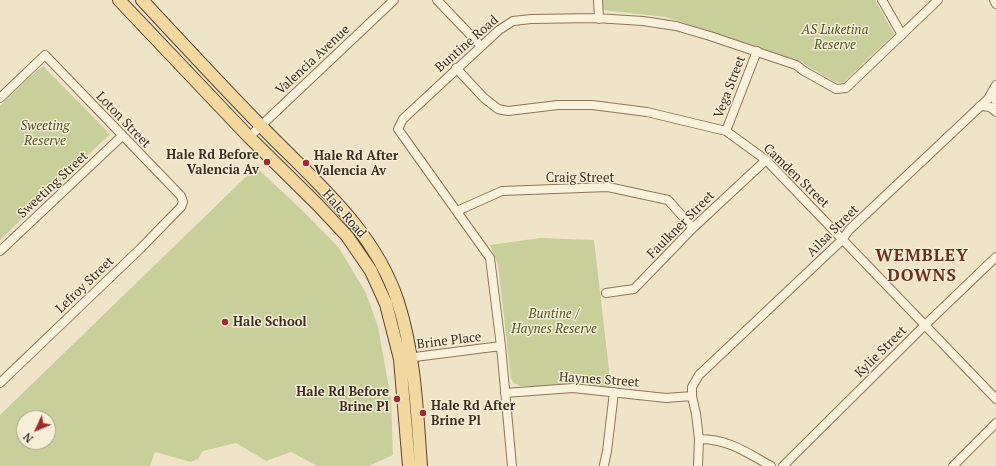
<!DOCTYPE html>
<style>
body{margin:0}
#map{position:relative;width:996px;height:466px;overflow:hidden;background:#f0e4c8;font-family:"PT Serif",serif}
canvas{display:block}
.north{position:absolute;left:16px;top:410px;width:40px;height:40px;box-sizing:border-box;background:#f7eed8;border:1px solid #ada18e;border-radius:50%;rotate:226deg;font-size:11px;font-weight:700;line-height:16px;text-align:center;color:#3d2e20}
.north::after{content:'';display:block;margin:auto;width:14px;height:18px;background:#9e2a2b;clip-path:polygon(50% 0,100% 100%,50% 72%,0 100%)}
</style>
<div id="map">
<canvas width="996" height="466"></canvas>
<div class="north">N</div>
</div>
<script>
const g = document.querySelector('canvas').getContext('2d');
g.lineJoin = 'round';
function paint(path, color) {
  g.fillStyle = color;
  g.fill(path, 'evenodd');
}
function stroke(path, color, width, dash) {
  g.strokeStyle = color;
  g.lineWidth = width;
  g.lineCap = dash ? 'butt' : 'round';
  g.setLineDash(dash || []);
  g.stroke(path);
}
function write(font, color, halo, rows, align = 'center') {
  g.font = font + ' "PT Serif",serif';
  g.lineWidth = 3;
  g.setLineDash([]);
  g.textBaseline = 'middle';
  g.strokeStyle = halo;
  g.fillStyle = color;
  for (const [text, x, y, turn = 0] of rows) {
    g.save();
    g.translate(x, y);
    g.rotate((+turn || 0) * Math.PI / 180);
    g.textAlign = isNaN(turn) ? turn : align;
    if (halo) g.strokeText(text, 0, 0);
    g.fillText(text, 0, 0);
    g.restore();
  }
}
paint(new Path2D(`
 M603,0h272l19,34 -51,49 -10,-2 -34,-20 -133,-44 -64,-7z
 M43,66l67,68 -110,106v-134l25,-25z
 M256,167l49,46 34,35 27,45 12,34 13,72 2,56 -24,11h-52l-26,-14 -25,9 -30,-18 -33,8 -5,8 -7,3 -36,-10 -5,14h-150v-51zM24,418h24v24h-24z
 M540,238l54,2 17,147 -91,-1 -6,-3 -3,-4 -13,-115 -8,-19z`), '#c9cf9b');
const street = new Path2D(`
 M437,0l44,46
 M598,0l1,19
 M882,0l20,35
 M994,0l2,4
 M456,68l28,30 14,11 10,2 50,-6h34l55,7 79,19 40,29 230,239
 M992,92l4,10
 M0,98l45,-43 136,141 2,6 -2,5 -41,42 -140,134
 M980,106l10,1 6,5
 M726,131l31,-80
 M249,137l145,-137
 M457,211l45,-20 106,-4 60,13 25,28
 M0,251l122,-115
 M606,293l28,-4 59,-61 73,-68
 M407,358l94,-12
 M505,393l68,-5 93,10 26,-2
 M699,439c30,0 48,14 72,27
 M604,465l3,-14 7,-59
 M512,466l-11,-120 -11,-88 -92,-129 5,-10 96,-89 14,-9 18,-2 64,-1 48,3 33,5 34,10 86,29 8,6 32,18 10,-1 92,-88
 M698,466l1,-27 -3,-25 -4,-18v-9l7,-12 143,-135 7,-10 139,-131 8,-14
 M783,466l142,-141 71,-68
 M953,466l43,-43`);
const primary = new Path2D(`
 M119,0l130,137 68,67 30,32 24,35 15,33 14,55 9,107
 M142,0c39,42 78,84 118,125 52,54 114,103 138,177 17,53 19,109 23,164`);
stroke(street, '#8d765c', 10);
stroke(primary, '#5b4430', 14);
stroke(street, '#faf1dc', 8);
stroke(primary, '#f3d9a0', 12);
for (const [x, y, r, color] of [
 [267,162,4,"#9e2a2b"],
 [306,163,4,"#9e2a2b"],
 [225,322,4,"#9e2a2b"],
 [397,399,4,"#9e2a2b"],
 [423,413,4,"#9e2a2b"]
]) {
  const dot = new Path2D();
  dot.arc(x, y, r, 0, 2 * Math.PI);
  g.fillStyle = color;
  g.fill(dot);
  stroke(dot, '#f7eed8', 1.5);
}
write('italic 13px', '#4d5a26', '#f7eed8', [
 ["AS Luketina",835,30],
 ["Reserve",835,45],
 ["Sweeting",45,126],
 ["Reserve",45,141],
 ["Buntine /",554,314],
 ["Haynes Reserve",554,329]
]);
write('13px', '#3d2e20', '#f7eed8', [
 ["Buntine Road",467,44,-41],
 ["Valencia Avenue",313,60,-43],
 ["Vega Street",730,87,-69],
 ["Loton Street",123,120,46],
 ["Camden Street",796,176,44],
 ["Craig Street",580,178],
 ["Sweeting Street",53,185,-43],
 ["Hale Road",344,214,49],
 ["Faulkner Street",681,225,-45],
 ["Ailsa Street",833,231,-45],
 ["Lefroy Street",85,285,-44],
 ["Brine Place",449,341,-7],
 ["Kylie Street",881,352,-45],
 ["Haynes Street",599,380,4]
]);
write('bold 13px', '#3d2e20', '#f7eed8', [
 ["Hale Rd Before",259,155,"right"],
 ["Valencia Av",259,170,"right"],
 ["Hale Rd After",314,156],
 ["Valencia Av",314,171],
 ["Hale School",233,322],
 ["Hale Rd Before",389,392,"right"],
 ["Brine Pl",389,407,"right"],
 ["Hale Rd After",431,406],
 ["Brine Pl",431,421]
], 'left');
g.letterSpacing = '1px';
write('bold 17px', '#6b2e1e', '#f7eed8', [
 ["WEMBLEY",922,256],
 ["DOWNS",922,276]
]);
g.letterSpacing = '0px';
</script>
